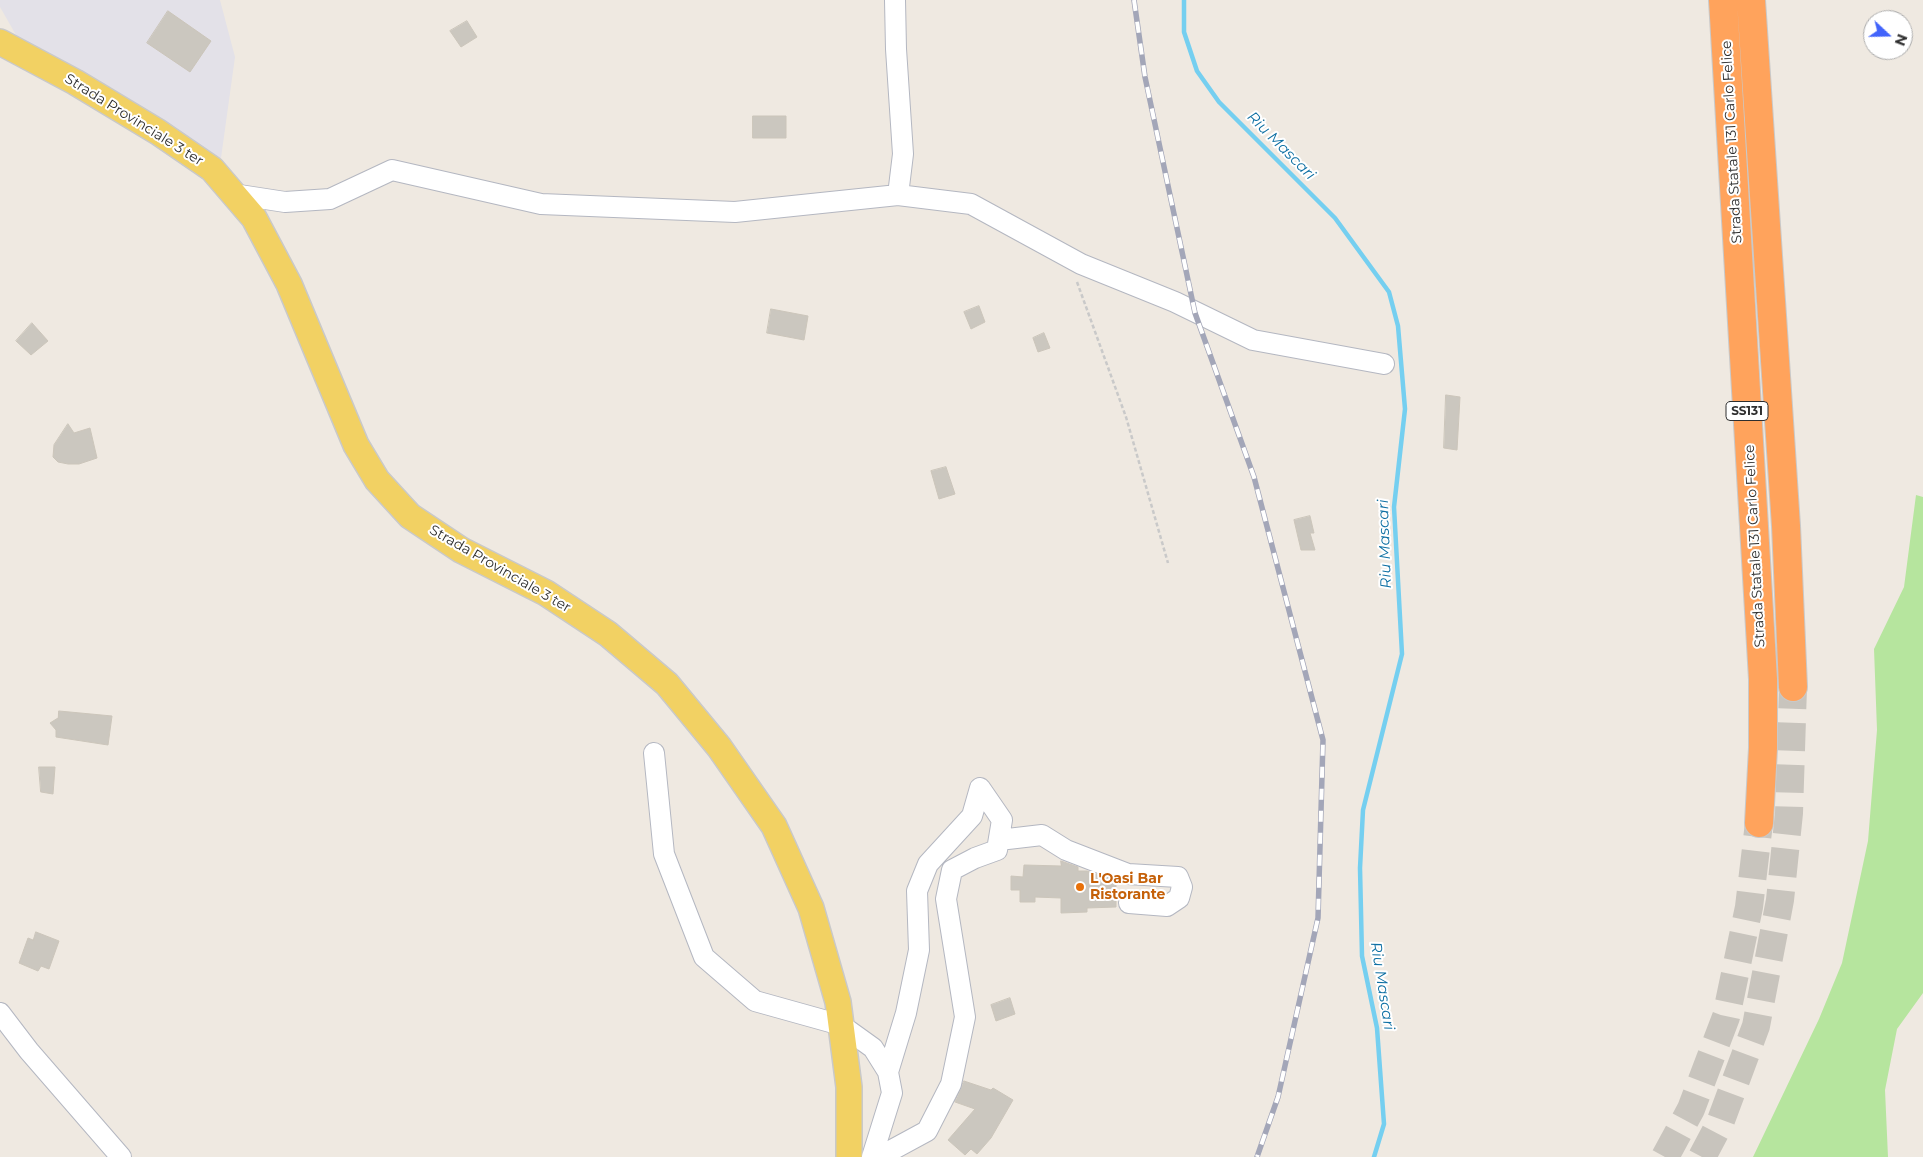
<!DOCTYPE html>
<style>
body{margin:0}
#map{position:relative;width:1923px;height:1157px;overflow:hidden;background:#efe9e1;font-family:Montserrat,sans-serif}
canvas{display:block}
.north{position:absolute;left:1863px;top:10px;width:50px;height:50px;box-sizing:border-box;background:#fff;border:1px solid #ababab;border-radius:50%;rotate:111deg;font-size:14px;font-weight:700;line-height:20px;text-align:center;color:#2e2e2e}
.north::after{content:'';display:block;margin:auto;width:18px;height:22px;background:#4264fb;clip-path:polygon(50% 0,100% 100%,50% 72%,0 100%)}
</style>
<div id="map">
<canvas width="1923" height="1157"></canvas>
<div class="north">N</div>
</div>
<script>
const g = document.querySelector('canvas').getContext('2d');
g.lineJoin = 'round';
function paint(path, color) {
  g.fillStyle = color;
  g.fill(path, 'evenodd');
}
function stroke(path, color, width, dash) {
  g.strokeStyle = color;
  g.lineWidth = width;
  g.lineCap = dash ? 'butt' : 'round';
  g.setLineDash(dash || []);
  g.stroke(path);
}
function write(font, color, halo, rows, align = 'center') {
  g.font = font + ' Montserrat,sans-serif';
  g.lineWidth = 4;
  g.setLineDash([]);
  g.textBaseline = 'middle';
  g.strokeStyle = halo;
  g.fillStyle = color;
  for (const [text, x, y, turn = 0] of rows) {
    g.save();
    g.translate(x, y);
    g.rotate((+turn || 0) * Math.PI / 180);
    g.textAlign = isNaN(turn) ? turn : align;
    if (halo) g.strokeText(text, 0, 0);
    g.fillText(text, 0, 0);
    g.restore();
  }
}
paint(new Path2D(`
 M0,0h220l15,57 -14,101 -201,-116 -20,-35z`), '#e3e1e8');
paint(new Path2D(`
 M1916,495l7,2v496l-26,36 -12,61 3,67h-135l66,-138 23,-56 26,-122 9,-111 -3,-81 30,-62z`), '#b6e59e');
stroke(new Path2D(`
 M1184,0v32l13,39 22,31 116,116 54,74 9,34 7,83 -11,98 8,147 -39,156 -3,58 2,88 15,72 7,96 -10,33`), '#75cff0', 4.5);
const building = new Path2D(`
 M168,11l43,30 -21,31 -43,-29z
 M467,21l10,16 -16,10 -11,-16z
 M753,116h33v22h-33z
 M979,306l6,16 -14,7 -7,-17z
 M771,309l37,7 -4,24 -37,-7z
 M32,323l16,18 -17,14 -15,-14z
 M1044,333l6,15 -12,4 -5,-14z
 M1446,395l14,2 -3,53 -13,-2z
 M68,424l6,9 16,-5 7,30 -18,6h-11l-10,-2 -5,-5 1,-12z
 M946,467l9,27 -16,5 -8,-28z
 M1310,516l4,17h-4l5,17h-14l-7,-30z
 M59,711l53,5 -4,29 -52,-8v-7l-6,-7 8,-5z
 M39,767h16l-2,27 -12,-2z
 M1061,861l17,6v4h9l29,11v25l-29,1v4l-26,1v-15l-26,-1v5h-15v-12h-9v-14l12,1 1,-12 37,1z
 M36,932l23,9 -10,28 -8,-3 -3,5 -19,-8 9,-25 5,2z
 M1010,998l5,16 -19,7 -5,-16z
 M964,1081l27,9 2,-2 20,12 -22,38 -14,16 -6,-5 -6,6 -17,-15 27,-31 -20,-7z`);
paint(building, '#cbc7bf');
stroke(building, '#cbc5ba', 1);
stroke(new Path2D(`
 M1665,1157l26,-48 35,-92 23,-110 10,-84
 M1702,1157l18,-34 36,-97 24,-126 9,-87 4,-126`), '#c8c4bd', 28, [28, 14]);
const minor = new Path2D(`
 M895,0l1,49 7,105 -5,41
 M233,194l52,8 45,-3 62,-29 149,34 194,8 163,-17 73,9 110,60 94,38 78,38 131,24
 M654,753l10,101 40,103 51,44 86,24 32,23 15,24 4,21 -20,64
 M999,840l43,-5 24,15 62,24 50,3 4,10 -3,11 -12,8 -38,-3
 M0,1013l29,38 92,106
 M888,1072l18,-59 13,-63 -2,-59 11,-27 44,-48 8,-28
 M879,1157l48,-26 24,-47 14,-67 -19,-118 6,-29 23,-12 22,-8 5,-30 -22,-32`);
const major = new Path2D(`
 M0,42l75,40 83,50 54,37 42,49 35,66 67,161 21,35 33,36 51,34 85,43 62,41 59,50 52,63 55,79 37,82 27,94 11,85v70`);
const highway = new Path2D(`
 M1723,0l40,679v69l-4,75
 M1751,0l35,526 7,161`);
stroke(minor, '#b4b7c1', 22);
stroke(major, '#c9c9c9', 28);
stroke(highway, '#c9c9c9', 30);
stroke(new Path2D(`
 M1077,282l49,135 42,146`), '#c9c9c9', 2.5, [4, 2.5]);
stroke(minor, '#fff', 20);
stroke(major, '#f2d163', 25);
stroke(highway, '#ffa35c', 28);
const rail = new Path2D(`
 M1134,0l11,77 50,236 59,164 69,263 -5,178 -40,179 -21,60`);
stroke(rail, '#a3a6b8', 5.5);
stroke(rail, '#fff', 4, [11]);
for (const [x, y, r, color] of [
 [1080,887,5,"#e8710a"]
]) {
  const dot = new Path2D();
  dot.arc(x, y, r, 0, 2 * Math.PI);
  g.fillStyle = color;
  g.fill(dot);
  stroke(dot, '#fff', 2);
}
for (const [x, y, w] of [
 [1747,411,42]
]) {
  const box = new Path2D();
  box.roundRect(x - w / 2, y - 9.5, w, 19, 4);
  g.fillStyle = '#fff';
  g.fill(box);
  stroke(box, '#2e2e2e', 1);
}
write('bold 12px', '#2e2e2e', null, [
 ["SS131",1747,411]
]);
write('14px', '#2e2e2e', '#fff', [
 ["Strada Provinciale 3 ter",134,120,32],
 ["Strada Statale 131 Carlo Felice",1732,142,-93],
 ["Strada Statale 131 Carlo Felice",1755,546,-93],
 ["Strada Provinciale 3 ter",500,569,30]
]);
write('bold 14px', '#c56008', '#fff', [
 ["L'Oasi Bar",1090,879],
 ["Ristorante",1090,895]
], 'left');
write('italic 15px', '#0d6fa3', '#fff', [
 ["Riu Mascari",1281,146,45],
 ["Riu Mascari",1385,544,-92],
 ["Riu Mascari",1382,986,81]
]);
</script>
